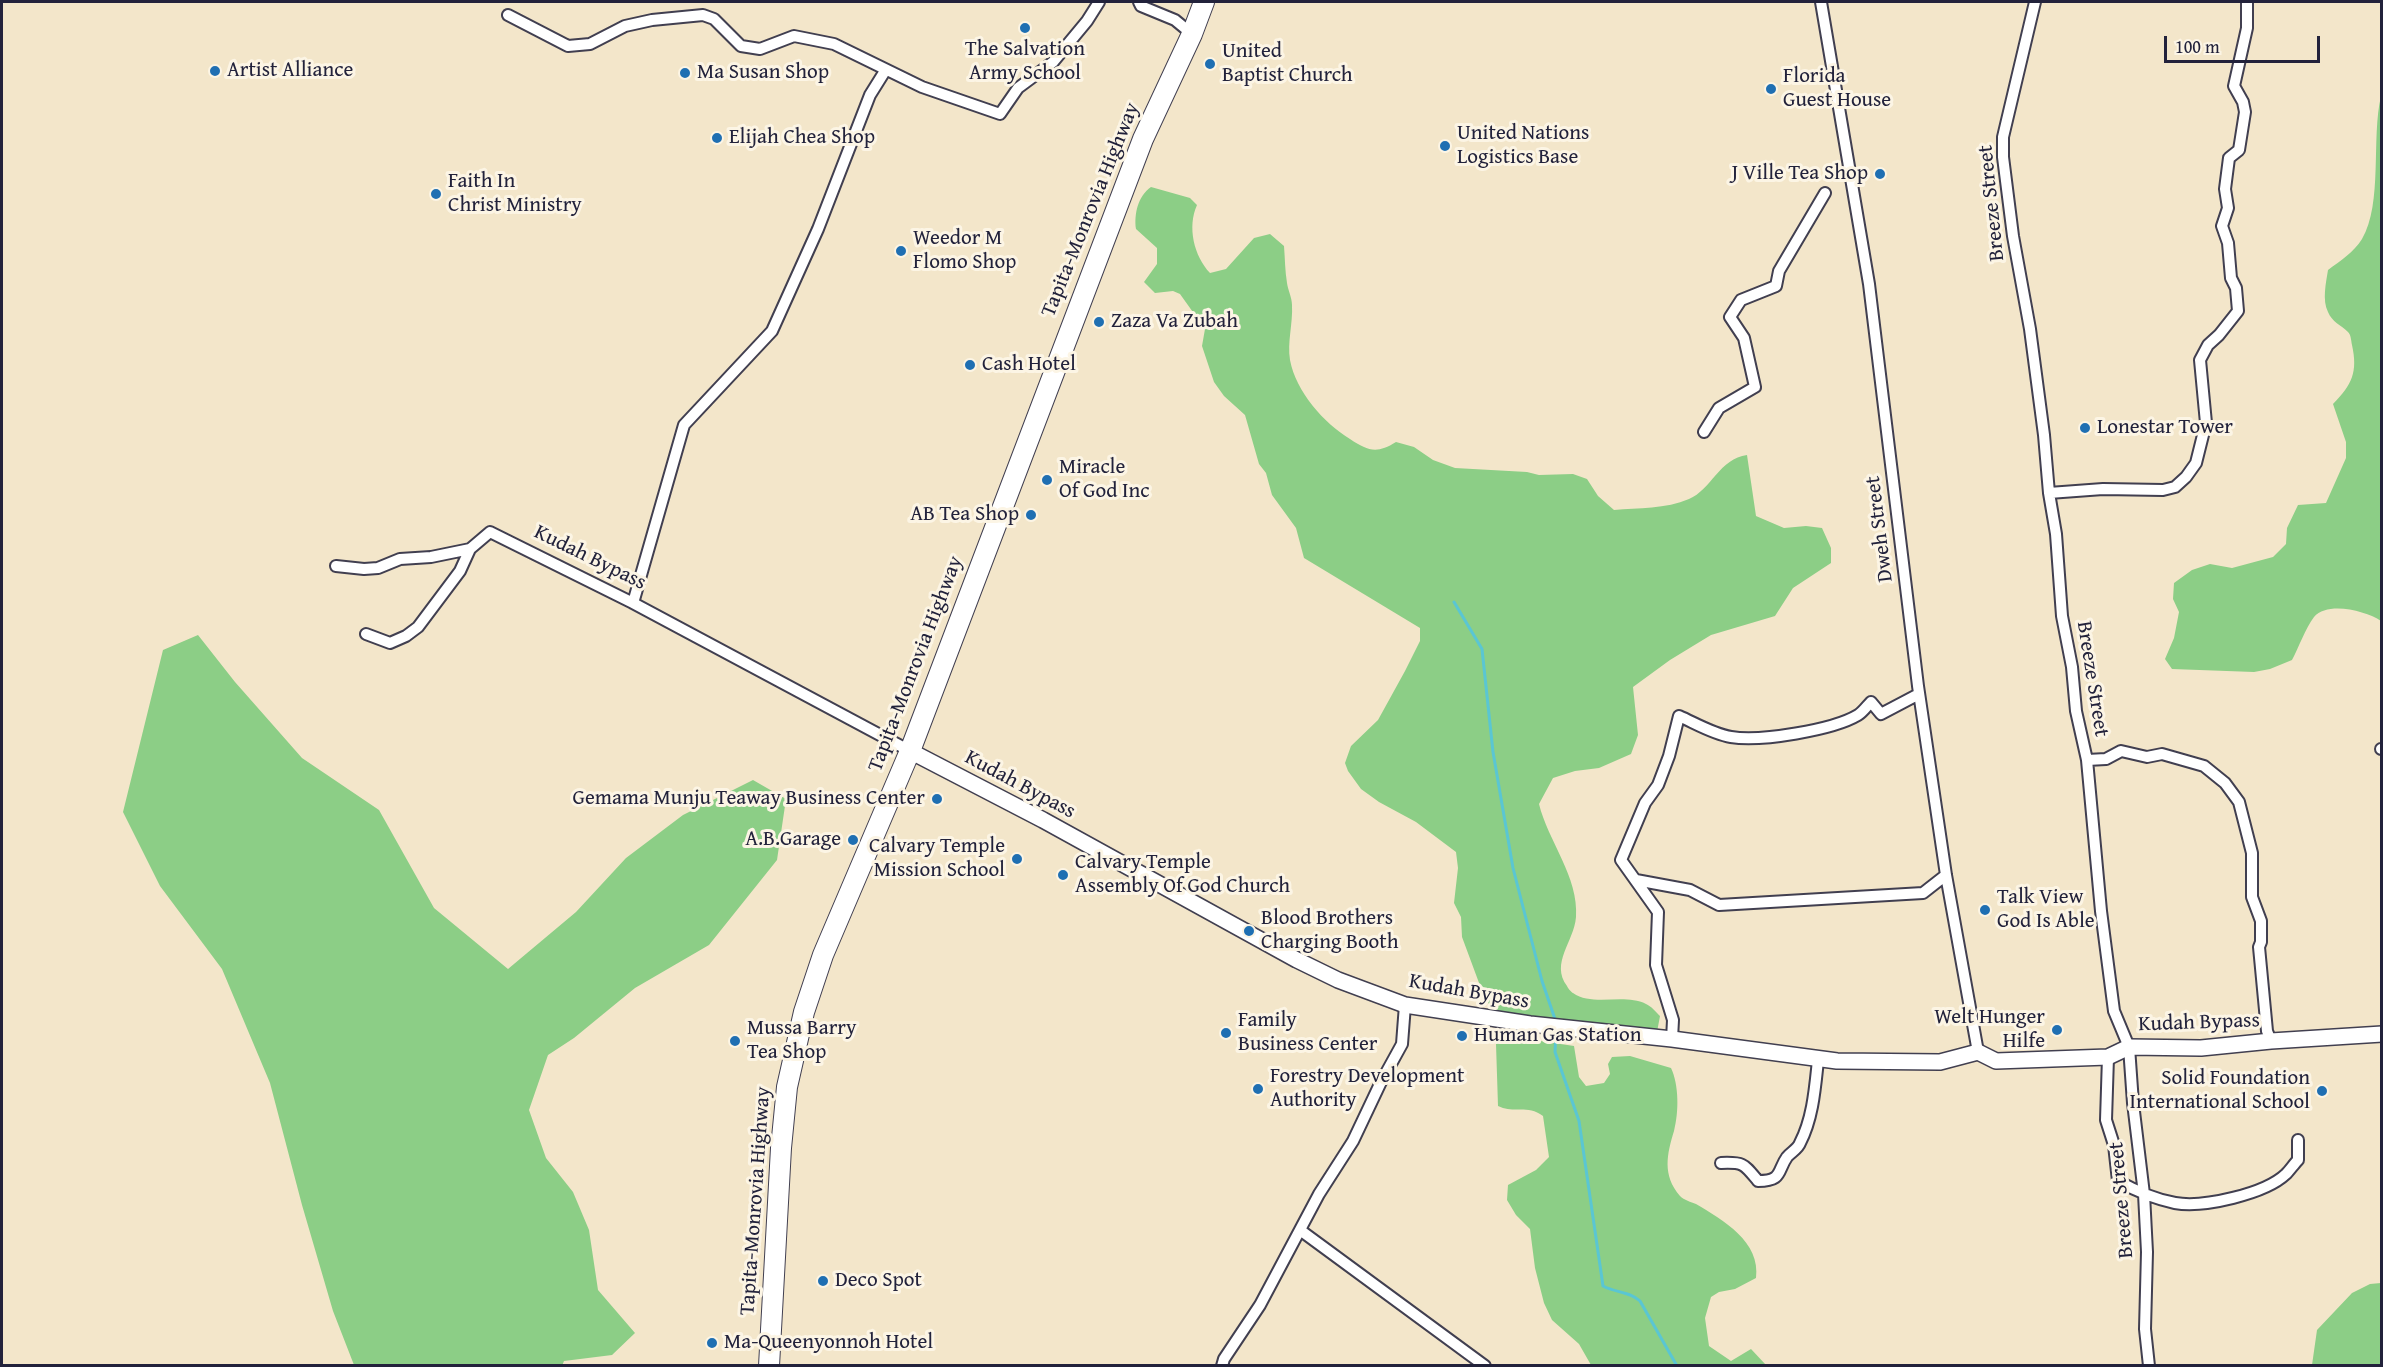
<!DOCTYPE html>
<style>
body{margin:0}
#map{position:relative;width:2383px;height:1367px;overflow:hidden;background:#f3e6ca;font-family:"Gentium Book Plus",serif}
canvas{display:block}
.frame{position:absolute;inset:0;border:3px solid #22223b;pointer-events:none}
.scale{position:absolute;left:2164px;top:36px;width:156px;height:27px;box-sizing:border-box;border:3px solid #22223b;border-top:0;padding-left:8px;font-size:18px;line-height:21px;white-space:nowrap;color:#22223b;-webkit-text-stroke:4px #fcf5e5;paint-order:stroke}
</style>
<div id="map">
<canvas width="2383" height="1367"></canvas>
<div class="frame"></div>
<div class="scale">100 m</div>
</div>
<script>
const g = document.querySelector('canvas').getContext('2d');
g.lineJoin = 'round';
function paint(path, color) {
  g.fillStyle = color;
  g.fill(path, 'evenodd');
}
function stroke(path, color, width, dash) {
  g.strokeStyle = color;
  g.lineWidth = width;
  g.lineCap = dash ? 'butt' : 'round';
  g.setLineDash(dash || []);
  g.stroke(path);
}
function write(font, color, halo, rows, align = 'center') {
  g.font = font + ' "Gentium Book Plus",serif';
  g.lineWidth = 6;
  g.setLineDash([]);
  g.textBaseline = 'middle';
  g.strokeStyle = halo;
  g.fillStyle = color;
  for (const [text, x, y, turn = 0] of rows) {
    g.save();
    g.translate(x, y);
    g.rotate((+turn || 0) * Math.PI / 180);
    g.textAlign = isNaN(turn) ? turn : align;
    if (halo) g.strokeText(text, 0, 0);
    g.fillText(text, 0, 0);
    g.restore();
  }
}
paint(new Path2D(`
 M2381,96v525c-15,-10 -53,-20 -67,-4 -9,12 -15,30 -22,43l-22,9 -16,3 -82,-3 -7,-10 9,-21 5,-26 -6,-13 1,-16 18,-13 18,-6 22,4 41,-11 13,-13 1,-16 11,-23 28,-2 20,-45v-16l-13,-38c19,-19 25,-32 19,-59 -1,-5 -1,-10 -4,-13 -7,-7 -16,-10 -20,-20 -6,-12 -2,-29 0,-42 12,-9 26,-18 34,-31 21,-36 9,-101 19,-143z
 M1151,187l39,11 7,7c-10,22 -3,51 13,68l16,-4 28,-31 16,-4 14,12c1,13 1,25 3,37 1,7 5,15 5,22 1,19 -5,37 -2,55 6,32 34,63 60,79 18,12 27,15 46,3l18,5 19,13 22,8 72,4 12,3 34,-1 14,5 11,17 16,14c24,-2 52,-1 75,-11 22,-9 31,-41 58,-44l9,61 28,12 22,-2 16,2 9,20v15l-38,25 -18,28 -64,19 -41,25 -37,27 5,48 -7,19 -32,14 -24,3 -22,7 -14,26c9,37 40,73 37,113 -2,25 -26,46 -9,69 0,1 5,7 6,7 20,14 51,0 73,11 5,2 10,8 14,12l-3,16 -158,-15 -14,-18 -23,-62 -1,-20 -7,-14 4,-35 -2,-16 -40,-30 -37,-20 -18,-13 -13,-18 -3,-8 6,-17 27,-26 27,-49 15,-30v-13l-116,-70 -8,-30 -24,-33 -6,-22 -7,-9 -14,-49 -21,-19 -10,-14 -12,-36 3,-17 -25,-35 -7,-3 -18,2 -11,-11 13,-18v-16l-21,-19c-2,-15 2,-33 15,-42z
 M198,635l37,47 67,76 77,52 55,98 74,61 68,-57 50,-54 57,-43 70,-35 33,19 -9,61 -68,85 -74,43 -61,50 -26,17 -19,55 17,48 27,34 16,38 9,60 37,43 -23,22 -48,6 -2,5 -208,-1 -21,-54 -31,-106 -32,-122 -48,-114 -62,-83 -37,-74 40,-162z
 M1500,1035l74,11 5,31 7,9 18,-3 6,-9 -2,-10 4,-7 18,-1 41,12c8,17 8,44 3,63 -7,23 -12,44 6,65 4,4 11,6 16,8 27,16 65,38 60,74l-21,11 -16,3 -8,5 -6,21 4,28 22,15 20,-12 15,16h-175l-12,-21 -27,-24 -8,-17 -9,-35 -5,-39 -14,-14 -9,-15 1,-15 28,-15 13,-13 -6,-41c-16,-12 -28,-2 -45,-10l-2,-62z
 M2381,1283v82h-69l5,-35 35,-37 18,-9z`), '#8cce86');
stroke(new Path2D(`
 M1454,602l28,47 11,103 20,116 29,113 14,41
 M1556,1032l-1,20 24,69 24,165c13,7 26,5 37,15l37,65`), '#5ac6d3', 3);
const street = new Path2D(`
 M1139,2l2,4 34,14 17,14
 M1821,2l48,282 49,402 28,189 32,177
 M2035,2l-32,135v20l10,79 17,93 14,106 5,58 7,41 6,82 10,51 4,44 11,49 14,151 13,100 15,36 4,56 11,91 3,58 -2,77 4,37
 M508,15l60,31 22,-2 35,-18 27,-6 51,-5 11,4 27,27 19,3 34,-13 40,8 88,43 78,27 18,-26 35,-26 34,-41 12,-19
 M1704,432l15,-24 36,-21 -11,-49 -14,-21 11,-17 35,-14 3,-15 46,-78
 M2049,493l54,-4 60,1 12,-3 11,-10 10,-14 10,-40 -6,-63 8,-15 11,-10 19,-24 -2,-23 -5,-10 -3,-35 -6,-17 6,-18 -3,-19 4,-31 10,-8 6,-38 -2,-10 -9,-16 13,-58v-26
 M336,566l28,3 14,-1 22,-9 31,-2 39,-8
 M633,603l51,-178 88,-94 46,-102 52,-134 15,-24
 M366,634l24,9 16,-7 12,-9 42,-56 10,-22 20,-17 143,71 277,148
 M2381,749h1
 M2087,760l19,-1 15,-8 26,6 15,-3 42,12 21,17 14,19 13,51v44l9,24v21l-2,5 8,84 4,10
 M1636,880l54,10 29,15 204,-12 23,-18
 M1672,1039l1,-19 -17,-55 2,-53 -37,-52 24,-57 13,-18 11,-29 10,-40c16,7 34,18 52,21 29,5 102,-7 127,-22 5,-3 9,-9 13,-13l10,12 38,-20
 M2108,1057l-2,63 8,25 4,36c18,10 36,18 57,22 28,5 90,-9 111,-29 4,-4 8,-10 12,-14v-20
 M1721,1163c23,-1 23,1 37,18 25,0 19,-10 29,-24 4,-5 11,-8 13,-14 13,-25 15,-55 18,-83
 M1300,1230l185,136
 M1222,1366l2,-7 36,-54 59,-111 34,-53 27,-57 22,-40 3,-39`);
const secondary = new Path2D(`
 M910,751l133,69 254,140 41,20 67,25 125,19 142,15 165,22 103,1 38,-10 18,9 112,-4 21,-10 72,1 70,-7 111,-7`);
const highway = new Path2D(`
 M769,1366l12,-218 6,-61 17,-75 19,-57 87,-204 233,-612 49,-105 12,-32`);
stroke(street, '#413f50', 14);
stroke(secondary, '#413f50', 18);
stroke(highway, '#413f50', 22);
stroke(street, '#fff', 10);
stroke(secondary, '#fff', 15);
stroke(highway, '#fff', 20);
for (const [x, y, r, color] of [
 [1025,28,6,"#1f6fb2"],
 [1210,64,6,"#1f6fb2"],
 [215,71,6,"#1f6fb2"],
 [685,73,6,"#1f6fb2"],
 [1771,89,6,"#1f6fb2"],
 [717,138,6,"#1f6fb2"],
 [1445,146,6,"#1f6fb2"],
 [1880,174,6,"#1f6fb2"],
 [436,194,6,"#1f6fb2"],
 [901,251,6,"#1f6fb2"],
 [1099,322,6,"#1f6fb2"],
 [970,365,6,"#1f6fb2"],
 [2085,428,6,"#1f6fb2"],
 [1047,480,6,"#1f6fb2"],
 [1031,515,6,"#1f6fb2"],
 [937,799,6,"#1f6fb2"],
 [853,840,6,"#1f6fb2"],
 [1017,859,6,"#1f6fb2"],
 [1063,875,6,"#1f6fb2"],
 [1985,910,6,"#1f6fb2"],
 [1249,931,6,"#1f6fb2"],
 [2057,1030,6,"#1f6fb2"],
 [1226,1033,6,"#1f6fb2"],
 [1462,1036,6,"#1f6fb2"],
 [735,1041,6,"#1f6fb2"],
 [1258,1089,6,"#1f6fb2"],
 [2322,1091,6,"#1f6fb2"],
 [823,1281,6,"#1f6fb2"],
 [712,1343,6,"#1f6fb2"]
]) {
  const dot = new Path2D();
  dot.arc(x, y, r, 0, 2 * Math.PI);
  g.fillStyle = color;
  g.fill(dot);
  stroke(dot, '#fcf5e5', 2);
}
write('21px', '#22223b', '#fcf5e5', [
 ["The Salvation",1025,50,"center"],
 ["Army School",1025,74,"center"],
 ["United",1222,52],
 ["Baptist Church",1222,76],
 ["Artist Alliance",227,71],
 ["Ma Susan Shop",697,73],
 ["Florida",1783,77],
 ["Guest House",1783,101],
 ["United Nations",1457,134],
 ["Logistics Base",1457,158],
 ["Elijah Chea Shop",729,138],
 ["J Ville Tea Shop",1868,174,"right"],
 ["Faith In",448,182],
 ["Christ Ministry",448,206],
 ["Weedor M",913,239],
 ["Flomo Shop",913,263],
 ["Zaza Va Zubah",1111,322],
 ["Cash Hotel",982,365],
 ["Lonestar Tower",2097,428],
 ["Miracle",1059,468],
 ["Of God Inc",1059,492],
 ["AB Tea Shop",1019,515,"right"],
 ["Gemama Munju Teaway Business Center",925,799,"right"],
 ["A.B.Garage",841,840,"right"],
 ["Calvary Temple",1005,847,"right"],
 ["Mission School",1005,871,"right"],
 ["Calvary Temple",1075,863],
 ["Assembly Of God Church",1075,887],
 ["Talk View",1997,898],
 ["God Is Able",1997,922],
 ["Blood Brothers",1261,919],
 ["Charging Booth",1261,943],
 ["Welt Hunger",2045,1018,"right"],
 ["Hilfe",2045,1042,"right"],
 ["Family",1238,1021],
 ["Business Center",1238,1045],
 ["Mussa Barry",747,1029],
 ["Tea Shop",747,1053],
 ["Human Gas Station",1474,1036],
 ["Forestry Development",1270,1077],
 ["Authority",1270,1101],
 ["Solid Foundation",2310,1079,"right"],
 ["International School",2310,1103,"right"],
 ["Deco Spot",835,1281],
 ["Ma-Queenyonnoh Hotel",724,1343]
], 'left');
write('21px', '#22223b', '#fcf5e5', [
 ["Breeze Street",1992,203,-96],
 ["Tapita-Monrovia Highway",1091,210,-68],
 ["Dweh Street",1880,529,-97],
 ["Kudah Bypass",590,558,26],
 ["Tapita-Monrovia Highway",916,664,-69],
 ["Breeze Street",2092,679,81],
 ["Kudah Bypass",1020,785,28],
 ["Kudah Bypass",1469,992,10],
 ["Kudah Bypass",2199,1023,-2],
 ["Breeze Street",2122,1200,-95],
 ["Tapita-Monrovia Highway",756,1201,-86]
]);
</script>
